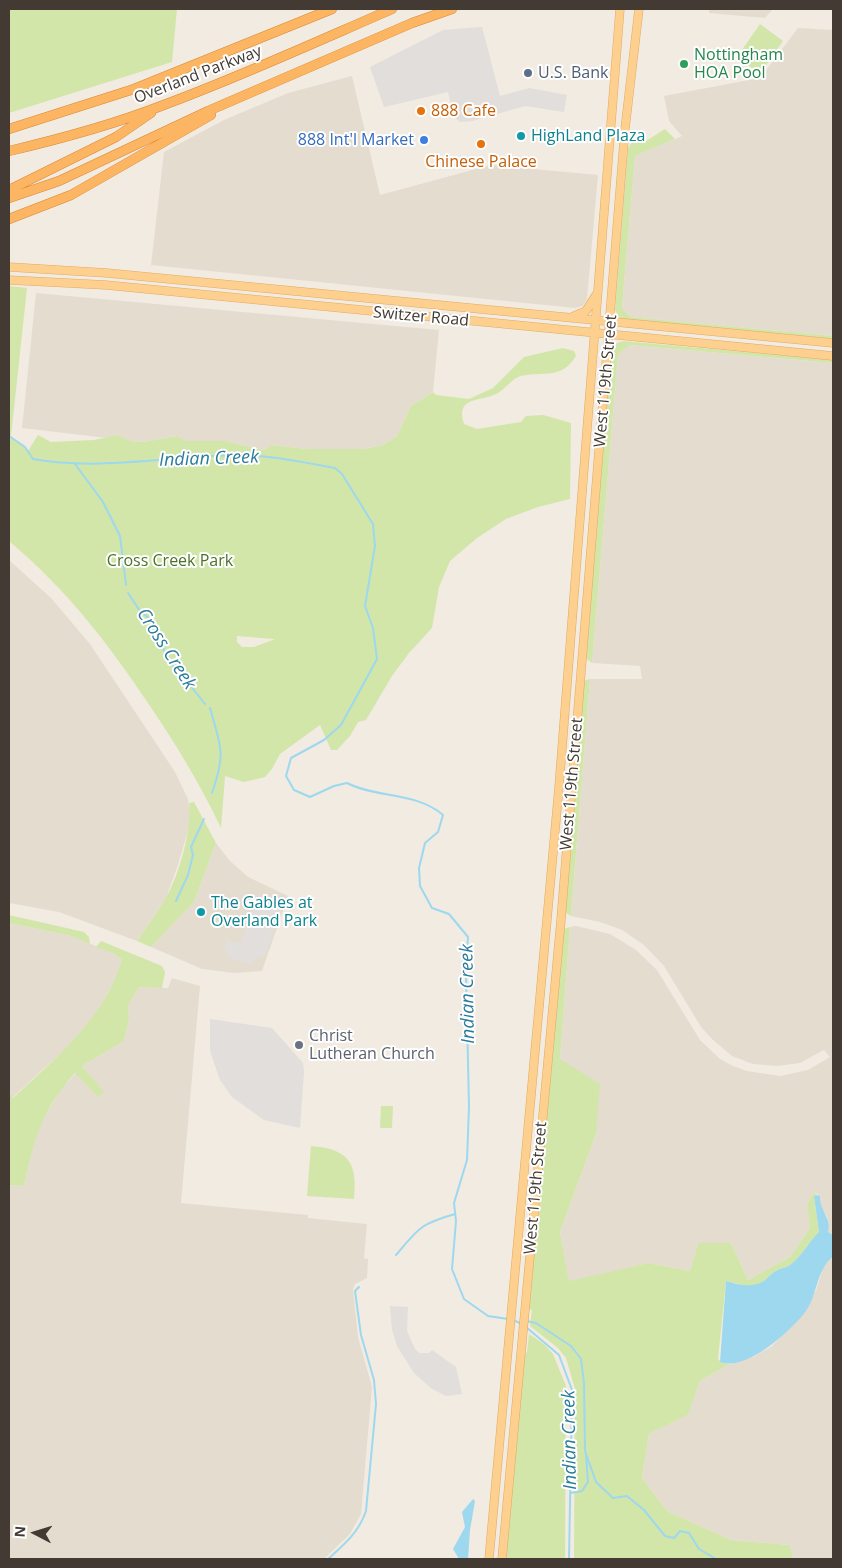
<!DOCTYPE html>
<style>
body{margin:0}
#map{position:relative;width:842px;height:1568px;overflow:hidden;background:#f1ebe2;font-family:"Open Sans",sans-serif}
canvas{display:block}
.frame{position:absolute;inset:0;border:10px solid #423a33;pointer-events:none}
.north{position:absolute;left:10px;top:1508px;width:50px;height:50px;-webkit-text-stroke:4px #fff;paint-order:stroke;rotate:275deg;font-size:14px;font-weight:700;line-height:20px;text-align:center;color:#423a33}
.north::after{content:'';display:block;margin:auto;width:18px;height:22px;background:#423a33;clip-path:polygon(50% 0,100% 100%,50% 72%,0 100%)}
</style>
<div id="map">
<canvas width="842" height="1568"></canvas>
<div class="frame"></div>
<div class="north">N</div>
</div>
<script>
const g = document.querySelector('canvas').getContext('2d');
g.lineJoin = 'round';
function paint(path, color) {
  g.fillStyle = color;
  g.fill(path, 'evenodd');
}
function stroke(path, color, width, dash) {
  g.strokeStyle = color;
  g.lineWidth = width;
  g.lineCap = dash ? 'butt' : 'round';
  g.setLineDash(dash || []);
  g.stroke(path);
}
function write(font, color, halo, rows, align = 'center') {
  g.font = font + ' "Open Sans",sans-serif';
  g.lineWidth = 4;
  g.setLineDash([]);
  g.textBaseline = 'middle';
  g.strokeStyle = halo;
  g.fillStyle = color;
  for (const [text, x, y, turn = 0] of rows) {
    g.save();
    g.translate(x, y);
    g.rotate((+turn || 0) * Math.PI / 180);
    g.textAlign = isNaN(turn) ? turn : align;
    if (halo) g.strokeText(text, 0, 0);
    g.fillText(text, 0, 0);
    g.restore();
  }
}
paint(new Path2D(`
 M709,9h64l-8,9 -56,-5z
 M798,28l35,2v306l-203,-19 -8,-10 13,-151 47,-20 -13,-15 -5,-25 96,-18z
 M352,76l28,119 111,-30 107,10 -11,124 -4,7 -8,2 -424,-43 13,-113 60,-32 64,-27z
 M36,293l403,37 -6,62 -22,14 -14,30 -14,9 -20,4h-55l-36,-4 -8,5 -39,-9h-40l-7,-5 -35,6 -12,-1 -13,-6 -11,3 -85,-10z
 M628,345l205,18v872l-5,-3 -1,-16 -7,-10v-10l-6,-4 -7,12 3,24 -20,29 -42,23 -17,-37h-33l-8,28 -42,-8 -79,19 -9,-50 36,-98 -36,-75 10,-132 6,-1 34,8 26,16 21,20 43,70 20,19 13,7 14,5 33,5 28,-6 22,-13 -6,-7 -24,13 -22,3 -25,-2 -21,-8 -20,-17 -11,-12 -37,-61 -20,-21 -22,-15 -22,-8 -29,-6 19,-237h52l-2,-13 -48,-3 26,-308z
 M9,560l42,38 39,46 85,128 13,27 3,21 -13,45 -12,33 -29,43 -78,-29 -50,-9z
 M216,843l14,18 18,16 40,19 -26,75 -28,2 -32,-4 -51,-22 43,-45z
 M9,923l62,13 42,17 9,7 -3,12 -15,28 -18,26 -23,25 -51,47 -3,-4z
 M172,978l28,8 -19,217 127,12v3l59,6 -3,34 4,1 -1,19 -12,6 -2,5 5,48 14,50 -11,127 -11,20 -26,25h-315v-374l15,1 10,-47 8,-18 20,-33 14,-15 22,24 5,-5 -21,-26 42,-25 5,-22 -1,-13 11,-19 29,1z
 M833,1257v302h-40l-3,-14 -59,-5 -64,-29 -25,-33 7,-44 39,-19 12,-34 30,-17 25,-8 17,-10 34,-35 11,-23 6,-21z`), '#e5dcd0');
paint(new Path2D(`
 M9,9h168l-5,53 -163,51z
 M760,24l23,17 -23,33 -23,-17z
 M665,129l10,10 -40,17 -13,151 8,10 203,19v3l-213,-20 -5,-9 13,-162 5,-7h13z
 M9,286l18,2 -16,148 17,15 10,-16 13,7 43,-2 24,-5 13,6 12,1 35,-6 7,5h40l39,9 8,-5 36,4h55l20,-4 14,-9 14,-30 22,-14 3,3 33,4 24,-11 31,-31 39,-9 11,3 2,5c-14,24 -33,15 -55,20 -9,2 -16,14 -25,18 -16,8 -41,2 -32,30l13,5 44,-7 5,-6 17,-1 28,8 -1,76 -32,8 -32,12 -29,19 -27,23 -11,26 -7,41 -23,25 -17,23 -26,44 -8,2 -8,14 -13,14h-6l-11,-25 -40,29 -8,15 -7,8 -21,5 -19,-6 -4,52c-21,-44 -44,-82 -71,-122 -43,-64 -82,-115 -141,-165zM237,636l37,3h1l-21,8h-12l-5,-5z
 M623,341l210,19v3l-204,-18 -11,10 -26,308 -6,-5 25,-306 6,-9z
 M590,679l-19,237 -5,-3 -1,-3 18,-226 3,-4z
 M194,802l22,41 -22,59 -43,45 -14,-6c9,-14 19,-27 28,-42 14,-23 27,-69 24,-96z
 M9,915l75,17 5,5 1,7 -19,-8 -62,-13z
 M570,927l-10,132 40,25 -4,50 -36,98 9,49 79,-18 42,8 8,-28h33l17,37 42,-23 20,-29 -3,-24 7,-12 3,3 -3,1 5,37c-10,9 -18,24 -29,32 -4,3 -10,3 -14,6 -5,2 -8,7 -12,10 -13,8 -25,3 -38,0l-8,78 4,4 8,1 -30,17 -12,34 -39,19 -7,44 25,33 64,29 59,5 3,14h-219l1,-170 -9,-31 -8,-10 -28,-22 2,-16 -4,-1 36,-380z
 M101,941l61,25 3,6 -3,16 -23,-1 -11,19 1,13 -5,22 -42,25 22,26 -6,5 -23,-24c-33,37 -41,66 -51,113l-15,-1v-91l4,4c42,-39 92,-81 109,-138l-9,-7 -17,-6z
 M381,1106h12l-1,22h-12z
 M311,1146c37,3 47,16 43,53l-47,-3z
 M529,1334l15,10 9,10 13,32 -1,173h-61l19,-203 4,-4z`), '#d2e6aa');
paint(new Path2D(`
 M482,27l18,69 29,-8 38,7 -3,17 -39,-6 -53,15 -12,1 -6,-5 -6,-25 -64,15 -14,-40 73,-37z
 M263,895l16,5 -1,4 4,2 -8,25 -5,-1 4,3 -8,24 -4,-1 -8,4 -1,5 -25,-8 2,-5 -6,-1 4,-11 13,4 7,-17h5l-4,-3 6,-18 5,2z
 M210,1019l62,9 31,35 1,9 -4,56 -36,-8 -32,-23 -12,-17 -10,-29z
 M390,1306l18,1 -1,24 8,18 4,4h10l3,-3 24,17 6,27 -16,2 -14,-7 -18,-16 -17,-27 -5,-16z`), '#e1dedb');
paint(new Path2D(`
 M817,1195l3,1c-1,14 12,22 8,36l5,3v22c-17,13 -15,37 -27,54 -15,20 -60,61 -86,51l6,-81c13,4 25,7 38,0 4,-3 7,-8 12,-10 4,-3 10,-3 14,-6 11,-8 19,-23 29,-33l-5,-36z
 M473,1499l2,2 -5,29 -2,29h-9l-6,-10 12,-22 -3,-15z`), '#9dd8ef');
stroke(new Path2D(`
 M9,436l16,11 8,12c67,12 135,-3 203,-4 33,0 65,7 99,13l7,6 31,50 2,22 -10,60 8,22 4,31 -36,66 -17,15 -33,18 -5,18 8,14 16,7 24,-11 13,-3c29,15 70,9 96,32l-5,17 -13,11 -6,25 1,18 12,22 17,6 19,23 -2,35 3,135 -2,53 -13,43 2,18 -4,48 12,30 24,17 20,3
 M75,464l28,38 17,34 6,49
 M128,593l12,18 10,8 6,15 7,9 1,8 16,26 10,8 15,19
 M210,708c11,39 16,45 2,85
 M176,901l12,-26 5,-20 -2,-8 13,-28
 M396,1255c23,-27 24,-31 59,-41
 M513,1320l9,4
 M526,1321l10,2 35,23 10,13 3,24 1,68 11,31 17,16 14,-2 17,14 21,26 9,2 6,-7 9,2 10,16 17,10
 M526,1327l33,28 13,35 -3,169
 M570,1493l12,-2 6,-9 -2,-27
 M328,1559c16,-14 31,-27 38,-48l10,-107 -2,-24 -13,-45 -6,-44 4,-4`), '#9dd8ef', 2);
const major = new Path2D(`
 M9,267l98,6 726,70
 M9,280l97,5 727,71
 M572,317l14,-6 10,-16
 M489,1559l70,-772 61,-778
 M502,1559l59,-639 64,-791 14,-120`);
const highway = new Path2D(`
 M9,129l125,-40 198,-80
 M9,151c51,-12 103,-26 152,-45 79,-29 155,-64 231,-97
 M9,190l107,-53 35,-24
 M9,198l50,-17 149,-70 204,-88 40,-14
 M9,219l62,-24 140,-80`);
stroke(major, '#e2aa5f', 9);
stroke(highway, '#db8732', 10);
stroke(major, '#fdd08f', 8);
stroke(highway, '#fcb562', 9);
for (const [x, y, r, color] of [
 [684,64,5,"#2e9e5b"],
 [528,73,5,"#5c6f8a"],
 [421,111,5,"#e8710a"],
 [521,136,5,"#0f9aa8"],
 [424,140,5,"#3f7fe0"],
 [481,144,5,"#e8710a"],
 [201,912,5,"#0f9aa8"],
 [299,1045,5,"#6b7280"]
]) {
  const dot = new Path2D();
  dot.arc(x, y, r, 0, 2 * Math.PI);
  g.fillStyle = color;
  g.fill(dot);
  stroke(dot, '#fff', 2);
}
write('16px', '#27864d', '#fff', [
 ["Nottingham",694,55],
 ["HOA Pool",694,73]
], 'left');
write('16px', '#4e5e75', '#fff', [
 ["U.S. Bank",538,73]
], 'left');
write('16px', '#423a33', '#fff', [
 ["Overland Parkway",198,75,-21],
 ["Switzer Road",421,317,5],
 ["West 119th Street",606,381,-85],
 ["West 119th Street",572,784,-85],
 ["West 119th Street",536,1188,-85]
]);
write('16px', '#c56008', '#fff', [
 ["888 Cafe",431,111],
 ["Chinese Palace",481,162,"center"]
], 'left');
write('16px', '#0d838f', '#fff', [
 ["HighLand Plaza",531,136],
 ["The Gables at",211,903],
 ["Overland Park",211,921]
], 'left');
write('16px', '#366cbe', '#fff', [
 ["888 Int'l Market",414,140]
], 'right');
write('16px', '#4d7228', '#fff', [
 ["Cross Creek Park",170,561]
]);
write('16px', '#5b616d', '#fff', [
 ["Christ",309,1036],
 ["Lutheran Church",309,1054]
], 'left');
write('italic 18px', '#2b7b9c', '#fff', [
 ["Indian Creek",209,459,-2],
 ["Cross Creek",166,649,57],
 ["Indian Creek",468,994,-91],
 ["Indian Creek",570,1440,-91]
]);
</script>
